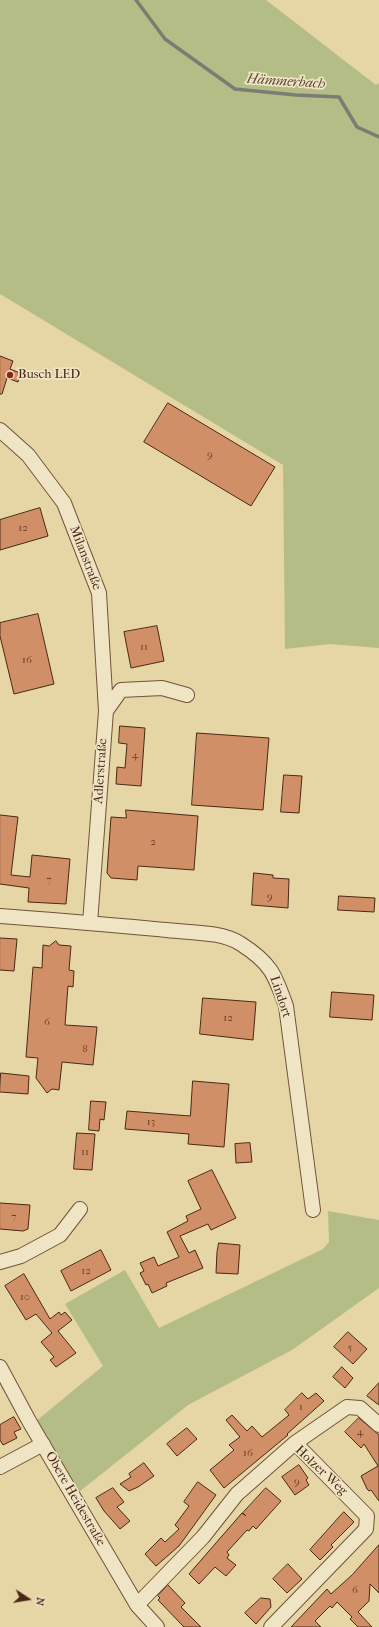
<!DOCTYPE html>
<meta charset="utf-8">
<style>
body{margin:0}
#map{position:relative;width:379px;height:1627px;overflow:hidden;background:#e6d5a5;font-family:"IM FELL French Canon",serif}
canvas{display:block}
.north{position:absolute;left:8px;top:1579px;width:40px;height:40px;-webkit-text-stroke:3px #efe4c4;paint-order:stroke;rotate:102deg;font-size:11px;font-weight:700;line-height:16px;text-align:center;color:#4a2816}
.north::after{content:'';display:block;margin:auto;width:14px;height:18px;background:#4a2816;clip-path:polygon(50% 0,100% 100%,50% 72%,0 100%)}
</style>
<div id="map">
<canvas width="379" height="1627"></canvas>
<div class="north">N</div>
</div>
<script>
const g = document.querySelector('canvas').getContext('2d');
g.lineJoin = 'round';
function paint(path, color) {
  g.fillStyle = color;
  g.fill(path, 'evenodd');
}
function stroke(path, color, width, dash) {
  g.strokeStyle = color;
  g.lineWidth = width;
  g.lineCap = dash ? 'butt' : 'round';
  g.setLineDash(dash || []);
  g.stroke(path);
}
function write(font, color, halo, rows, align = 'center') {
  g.font = font + ' "IM FELL French Canon",serif';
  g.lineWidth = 3.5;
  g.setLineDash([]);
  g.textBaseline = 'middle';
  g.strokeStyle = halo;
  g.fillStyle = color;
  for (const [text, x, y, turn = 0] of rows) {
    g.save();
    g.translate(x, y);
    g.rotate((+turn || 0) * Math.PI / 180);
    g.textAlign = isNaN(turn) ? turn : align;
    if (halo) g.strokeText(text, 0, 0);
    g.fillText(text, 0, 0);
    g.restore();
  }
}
paint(new Path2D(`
 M0,0h266l110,85 3,-2v565l-49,-4 -45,5 -2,-184 -283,-171z
 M328,1211l51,9v68l-87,62 -104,55 -109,87 -44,-70 68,-56 -38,-62 60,-34 34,58 164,-79 6,-7z`), '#b5bd86');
stroke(new Path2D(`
 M136,0l29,39 70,50 61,6 43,2 18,30 22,10`), '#7b7d74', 3.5);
const building = new Path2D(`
 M0,356l13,5 -3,8 10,4 -2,9 -11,-4 -5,16h-2z
 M168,403l107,64 -24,39 -107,-64z
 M40,508l8,28 -48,14v-30z
 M38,614l16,70 -40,10 -14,-58v-13z
 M157,626l7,35 -33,7 -7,-36z
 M120,726l25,2 -4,58 -25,-2 1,-17 8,1 2,-24 -8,-1z
 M197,733l72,5 -6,72 -71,-5z
 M284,775l18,1 -3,37 -18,-1z
 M126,810l72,6 -4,54 -56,-4 -1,14 -26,-2 -4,-5 4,-56 15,1z
 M0,815l18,2 -7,58 19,2 2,-22 38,4 -4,45 -38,-2 1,-14 -29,-4z
 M254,873l19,2v3l16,1 -1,29 -36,-3z
 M339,896l36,2 -1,14 -36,-2z
 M0,938l17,1 -3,32 -14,-1z
 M56,941l3,4 12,1 -2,24 5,1 -1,16 -5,-1 -3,39 32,2 -4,38 -31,-3 -3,28 -7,-1 -5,4 -11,-15 2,-20 -12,-1 7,-90 9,1 1,-23 6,1z
 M332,992l42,3 -2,25 -42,-3z
 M203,998l53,4 -3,38 -53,-6z
 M1,1073l28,3 -1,18 -28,-2z
 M193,1081l36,3 -5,63 -36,-3 1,-10 -64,-5 2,-18 63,5z
 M91,1101l15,1 -2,18 -4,-1 -1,12 -10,-1z
 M77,1133l18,1 -3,36 -18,-1z
 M250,1143l2,19 -16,1 -1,-19z
 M212,1170l24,48 -25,12 -3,-6 -28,12 9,17 6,-3 8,18 -37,15 1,3 -15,7 -4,-9 -2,1 -6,-12 4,-2 -4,-8 14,-6 4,9 21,-9 -12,-25 21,-11 -2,-5 15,-7 -13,-28z
 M0,1203l30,2 -2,24 -5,2 -23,-2z
 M219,1243l21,2 -2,29 -22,-1 1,-21z
 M101,1250l10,20 -40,21 -10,-20z
 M24,1274l26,45 9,-7 2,3 4,-3 7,8 -14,11 18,22 -20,14 -6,-7 4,-3 -13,-15 11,-9 -16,-19 -10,6 -21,-34z
 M348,1332l19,17 -14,15 -19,-17z
 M342,1367l11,11 -8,10 -12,-11z
 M379,1383v22l-12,-9z
 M302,1393l6,6 8,-6 8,8 -37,33 1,1 -64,53 -14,-18 24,-20 -5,-5 11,-8 -14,-17 6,-5 15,16 5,-5 10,11 27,-22 -4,-5z
 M14,1417l7,12 -7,3 3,6 -14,7 -3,-5v-15z
 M359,1418l20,17v66l-8,-11 -2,1 -2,-2 -6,-13 17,-10 -14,-22 -3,4 -16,-16z
 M187,1428l10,11 -20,17 -10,-12z
 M144,1463l10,13 -16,11 -9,4 -9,-7 11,-7 -2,-3z
 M299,1465l9,13 -2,2 3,5 -14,10 -13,-18z
 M198,1482l18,13 -37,51 -23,20 -11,-12 16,-16 4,4 14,-13 -4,-4 14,-19 -5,-4z
 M113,1488l11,14 -7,5 13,14 -10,8 -16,-18 -8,-13z
 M266,1488l15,13 -25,28 -3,-3 -4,5 -2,-1 -20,22 2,3 -2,3 9,7 -10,11 -11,-9 -16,17 -10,-10 53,-61 4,3 -3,-3z
 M344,1512l10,10 -23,23 2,2 -13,13 -10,-10z
 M379,1545v48l-9,-9 -1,17 -11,11 14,15h-14l-8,-8 2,-2 -15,-15 -5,6 -2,-2 -15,15 6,6h-30l36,-38 4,5 21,-19z
 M288,1564l14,15 -15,14 -14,-14z
 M168,1585l17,18 -4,4 20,20h-17l-26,-27 2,-2 -2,-2z
 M261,1598l9,1 1,8 -15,17 -11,-11z`);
paint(building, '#d18f67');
stroke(building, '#4a2816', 1);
const street = new Path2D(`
 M0,430l28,25 36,48 35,90 7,118
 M0,916c56,4 111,9 167,14 23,3 54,1 74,14 30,19 34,31 45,62l27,204
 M90,923l16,-212 15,-21 41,-2 25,7
 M0,1262l21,-6 39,-21 20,-26
 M0,1367l29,54 108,184 20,22
 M0,1467l43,-23
 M137,1605l66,-68 34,-43 58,-51 52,-36 13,1 19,17
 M271,1627l95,-98 1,-13 -72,-73`);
stroke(street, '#71533a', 16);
stroke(street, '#efe4c4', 14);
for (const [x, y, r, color] of [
 [10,375,4,"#8f2418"]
]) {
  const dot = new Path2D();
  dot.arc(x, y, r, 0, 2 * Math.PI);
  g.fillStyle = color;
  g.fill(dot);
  stroke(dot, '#efe4c4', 1.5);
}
write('11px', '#6c422a', null, [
 ["9",210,455],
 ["12",23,528],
 ["11",144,647],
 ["16",27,660],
 ["4",135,755],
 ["2",153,842],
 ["7",49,880],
 ["9",270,897],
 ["12",228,1018],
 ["6",47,1022],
 ["8",85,1049],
 ["13",151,1122],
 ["11",85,1152],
 ["7",14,1217],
 ["12",86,1271],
 ["10",25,1297],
 ["5",350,1348],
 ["1",301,1407],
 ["4",360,1432],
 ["16",248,1453],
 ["9",297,1482],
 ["6",355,1590]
]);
write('13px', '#4a2816', '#efe4c4', [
 ["Busch LED",18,375]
], 'left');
write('13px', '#4a2816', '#efe4c4', [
 ["Milanstraße",85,558,69],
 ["Adlerstraße",101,771,-86],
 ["Lindort",280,997,72],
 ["Holzer Weg",321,1471,43],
 ["Obere Heidestraße",75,1499,60]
]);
write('italic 14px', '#5a4435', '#efe4c4', [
 ["Hämmerbach",286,82,4]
]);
</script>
